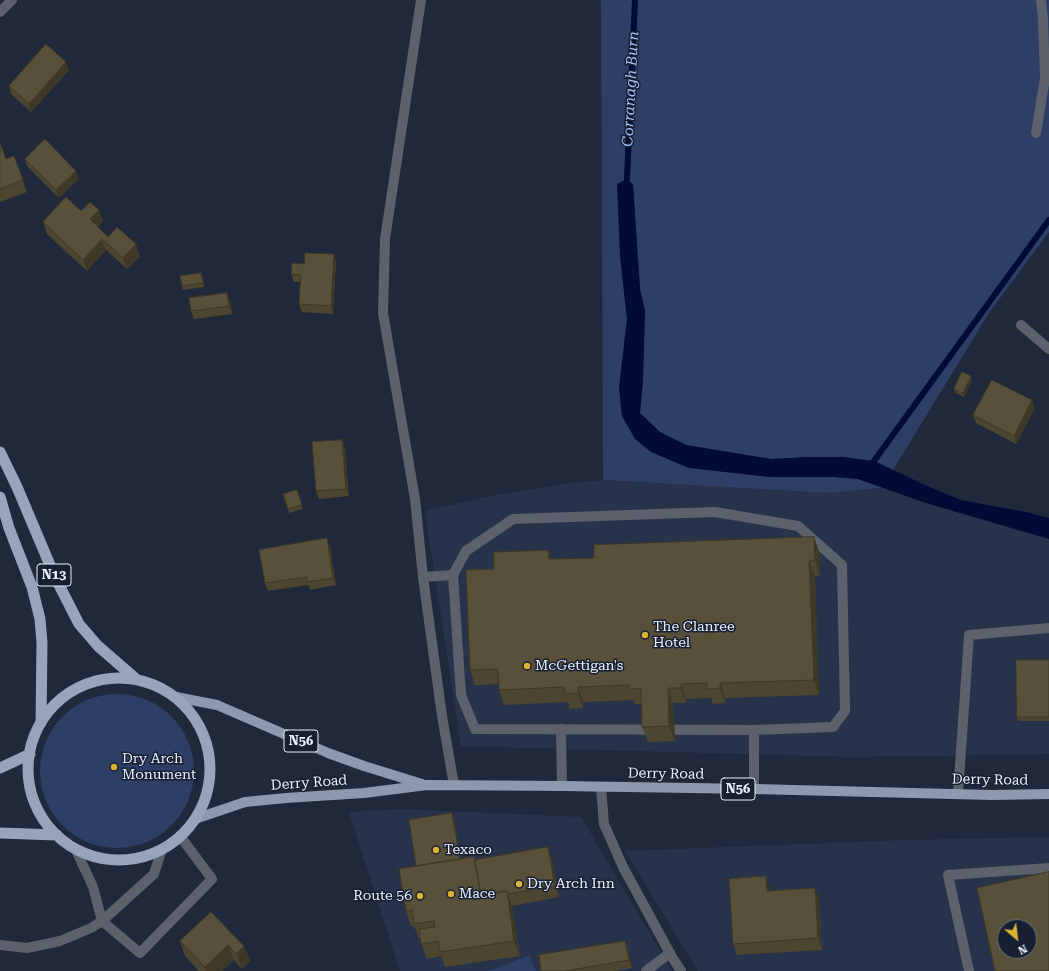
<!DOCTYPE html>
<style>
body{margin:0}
#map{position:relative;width:1049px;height:971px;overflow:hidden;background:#20293c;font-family:"Roboto Serif",serif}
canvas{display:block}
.north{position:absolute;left:997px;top:919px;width:40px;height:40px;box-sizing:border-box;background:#171f32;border:1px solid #6b7283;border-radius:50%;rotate:152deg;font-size:11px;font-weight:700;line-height:16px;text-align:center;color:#e9effc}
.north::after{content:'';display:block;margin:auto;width:14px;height:18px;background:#dcb233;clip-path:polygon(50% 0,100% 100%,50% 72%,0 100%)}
</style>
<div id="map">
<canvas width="1049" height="971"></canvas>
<div class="north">N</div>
</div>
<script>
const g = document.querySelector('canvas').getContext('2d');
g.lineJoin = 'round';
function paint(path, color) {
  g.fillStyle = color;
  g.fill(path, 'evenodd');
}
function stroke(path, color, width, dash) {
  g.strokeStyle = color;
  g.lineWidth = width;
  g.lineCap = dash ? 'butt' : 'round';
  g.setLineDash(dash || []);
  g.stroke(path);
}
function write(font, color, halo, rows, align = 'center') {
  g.font = font + ' "Roboto Serif",serif';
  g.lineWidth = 3;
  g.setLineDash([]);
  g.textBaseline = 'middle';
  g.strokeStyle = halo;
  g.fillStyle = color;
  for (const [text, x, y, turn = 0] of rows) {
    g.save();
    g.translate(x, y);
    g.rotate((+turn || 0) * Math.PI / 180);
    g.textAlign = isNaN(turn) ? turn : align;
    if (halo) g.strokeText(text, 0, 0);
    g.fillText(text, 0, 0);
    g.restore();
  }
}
paint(new Path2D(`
 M603,480l226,13 54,-5 43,15 123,36v215l-198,3 -390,-11 -36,-235 70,-16 78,-12z
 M402,809l179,8 91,154h-136l-6,-16 -42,16h-88l-51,-159z
 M1049,837v134h-351l-73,-120 279,-11zM1005,927h24v24h-24z`), '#27324b');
paint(new Path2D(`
 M601,0h448v232l-60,81 -96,157 -19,-9 -65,-4 -38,2 -85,-14 -26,-13 -20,-19 3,-34 2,-68 -5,-22 -7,-105 -13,72 7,63 -8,69 3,28 95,55 53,6h64l24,2 25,9 -54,5 -226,-13z
 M40 771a77 77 0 1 1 154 0a77 77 0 1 1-154 0Z
 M530,955l6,16h-48z`), '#2d3f64');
paint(new Path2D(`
 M627,179l6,5 7,105 5,22 -2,68 -3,34 20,19 26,13 85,14 38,-2h35l30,4 51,24 36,15 65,12 23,6v21l-123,-36 -68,-24 -24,-2h-64l-81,-9 -38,-16 -16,-13 -13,-23 -3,-28 8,-69 -7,-63 -3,-72z`), '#010b36');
stroke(new Path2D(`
 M627,179l8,-179
 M874,461l175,-241`), '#010b36', 6);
stroke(new Path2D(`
 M715,512l83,14 44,39 3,146 -12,16 -79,3 -279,-1 -14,-34 -8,-120 13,-24 47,-32z
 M423,577l30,-2
 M561,729l1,57
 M601,787l3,37 19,43 49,90 9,14
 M754,789v-59
 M958,794l11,-159 80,-7
 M102,921l38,32 72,-74 -32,-43
 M646,971l24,-18
 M969,971l-21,-96 101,-7`), '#5c616b', 10);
stroke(new Path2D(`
 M421,0l-36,239 -2,74 32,186 8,78 19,139 12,69
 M0,12l12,-12
 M1036,133l9,-55 -2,-59 -2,-19
 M1021,325l28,24
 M75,848l18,39 9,34 52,-47 8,-25
 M0,945l27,3 33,-7 31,-13 11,-7`), '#5c616b', 10);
stroke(new Path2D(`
 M176,697l41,8 111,48 36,13 58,18
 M195,819l50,-17 41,-4 78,-5 63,-8 135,1 192,3 238,6 57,-1`), '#8e99ad', 10);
stroke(new Path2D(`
 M0,452l17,35 38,90 24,47 19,22 38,33
 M0,497l9,31 23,59 8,32 2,24 -1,80
 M28 769a91 91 0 1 1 182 0a91 91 0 1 1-182 0Z
 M0,768l30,-14
 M0,833l57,2`), '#98a4ba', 11);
paint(new Path2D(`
 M69,70l-38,42 -20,-18 -2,-8z
 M0,143l6,16 8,-3 13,36 -27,10z
 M25,159l54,20 -20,19 -32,-32z
 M81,211l22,10 -5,6 10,10 32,19 -13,13 -21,-19 -19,21 -40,-37 -4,-12z
 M334,254l2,8 -3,52 -31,-2 -3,-8 1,-22h-6l-3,-8 13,-10z
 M201,273l2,4 1,10 -21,3 -1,-4z
 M230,301l2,13 -38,5 -3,-8z
 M972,380l-8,17 -8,-4 -2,-4z
 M1035,408l-19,36 -40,-21 -3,-8z
 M345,447l4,49 -30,3 -3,-8z
 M297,490l6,19 -14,4 -1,-4z
 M814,537l5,15 1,24h-5l4,119 -94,3v5l-12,1 -2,-6 -25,1v4h-13l2,38 -27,1 -6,-15 -1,-23h-6l-2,-4 -50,2v6l-13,1 -2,-7 -64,3 -5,-15v-6l-24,1 -5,-15 24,-101 58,-10 42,-1z
 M330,546l6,39 -26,5 -2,-5 -40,6 -3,-8z
 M1049,660v61h-31l-1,-4z
 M454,817l6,42 14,-2 1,3 77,-1 7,38 -47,9 8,50 -75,11 -4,-11 -14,3 -6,-15v-5h-2l-5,-13h-3l-5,-15z
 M770,888v3l45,-3 4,11 3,51 -85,5 -4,-11z
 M180,941l64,5 6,15 -8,8 -8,-9 -12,11h-23l-14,-15z
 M625,941l3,8 4,19 -18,3h-73z`), '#4c4530');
paint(new Path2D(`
 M66,62l3,8 -38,42 -2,-8z
 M76,171l3,8 -20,19 -3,-8z
 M99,210l4,11 -9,10 -4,-12z
 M102,239l4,11 -19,21 -4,-11z
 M136,244l4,12 -13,13 -4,-11z
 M334,254l2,8 -3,52 -2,-8z
 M201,273l2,4 1,10 -1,-4z
 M227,293l3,8 2,13 -3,-8z
 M971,376l1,4 -8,17 -1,-4z
 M1032,400l3,8 -19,36 -2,-8z
 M342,440l3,7 4,49 -3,-7z
 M814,537l5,15 1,24 -5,-16z
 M327,538l3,8 6,39 -3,-7z
 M548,550l6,15 -5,-6z
 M809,561l6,15 4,119 -5,-15z
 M720,683l5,15v5l-5,-15z
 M681,684l5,15v4l-5,-15z
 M578,687l5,15v6l-5,-15z
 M668,688l5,15 2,38 -6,-15z
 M452,813l2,4 9,58 -2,-4z
 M548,847l4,12 7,38 -4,-11z
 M766,876l4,12 1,14 -4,-11z
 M815,888l4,11 3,51 -4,-12z
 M507,891l5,15 8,50 -6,-15z
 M625,941l3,8 4,19 -3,-8z
 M228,945l6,15 -12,11h-16l-1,-4z
 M244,946l6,15 -8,8 -6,-15z`), '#3e3827');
const building = new Path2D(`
 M46,44l20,18 -37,42 -20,-18z
 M45,139l31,32 -20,19 -31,-31z
 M0,143l6,16 8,-3 9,24 -23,9z
 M66,197l15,14 9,-9 9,8 -9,9 18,18 9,-10 19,17 -13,14 -21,-19 -19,21 -40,-38z
 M305,253l29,1 -3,52 -32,-2 2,-29 -10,-1 1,-11 12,1z
 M201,273l2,10 -21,3 -2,-10z
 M227,293l2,13 -38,5 -2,-13z
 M962,372l9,4 -8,17 -9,-4z
 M992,380l40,20 -18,36 -41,-21z
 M342,440l4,49 -30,2 -4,-49z
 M297,490l5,15 -14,4 -5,-15z
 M814,537l1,23 -6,1 5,119 -94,3v5l-13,1v-6l-26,1v4h-13l1,38 -27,1 -1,-39 -12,1v-4l-51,2v6l-13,1 -1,-7 -65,3 -1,-21 -28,1 -4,-100 28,-1v-17l54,-2 1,9 45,-1v-13z
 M327,538l6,40 -26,4v-5l-42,6 -6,-33z
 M1016,660h33v57h-32z
 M452,813l8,46 -44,7 -7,-46z
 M548,847l7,39 -47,8 -1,-3 -26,4 -6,-35z
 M474,857l7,38 26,-4 7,50 -74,11 -2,-11 -17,3 -2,-15 16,-2 -1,-6 -20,3 -2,-14 -6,1 -7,-42z
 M1049,872v99h-54l-18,-83zM1005,927h24v24h-24z
 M766,876l1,15 48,-3 3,50 -85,6 -4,-65z
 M211,912l33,34 -8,8 -8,-9 -23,22 -25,-26z
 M625,941l4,19 -64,11h-24l-2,-16z`);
paint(building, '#585038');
stroke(building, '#3e3827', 1);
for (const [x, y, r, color] of [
 [645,635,4,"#dcb233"],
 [527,666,4,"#dcb233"],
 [114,767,4,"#dcb233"],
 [436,850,4,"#dcb233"],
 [519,884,4,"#dcb233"],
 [451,894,4,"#dcb233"],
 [420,896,4,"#dcb233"]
]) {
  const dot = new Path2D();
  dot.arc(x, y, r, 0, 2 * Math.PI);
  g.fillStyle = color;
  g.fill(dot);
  stroke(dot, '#171f32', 1.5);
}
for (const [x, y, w] of [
 [54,575,34],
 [301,741,34],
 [738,789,34]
]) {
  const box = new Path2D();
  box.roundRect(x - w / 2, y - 11, w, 22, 3);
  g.fillStyle = '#171f32';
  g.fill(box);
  stroke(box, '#e9effc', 1);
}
write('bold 13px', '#e9effc', null, [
 ["N13",54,575],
 ["N56",301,741],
 ["N56",738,789]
]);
write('14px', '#e9effc', '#171f32', [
 ["The Clanree",653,627],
 ["Hotel",653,643],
 ["McGettigan's",535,666],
 ["Dry Arch",122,759],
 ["Monument",122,775],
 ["Texaco",444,850],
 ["Dry Arch Inn",527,884],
 ["Mace",459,894],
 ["Route 56",412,896,"right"]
], 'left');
write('14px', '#e9effc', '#171f32', [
 ["Derry Road",666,774,1],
 ["Derry Road",990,780,1],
 ["Derry Road",309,783,-4]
]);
write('italic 15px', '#a2bffc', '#171f32', [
 ["Corranagh Burn",631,89,-87]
]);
</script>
